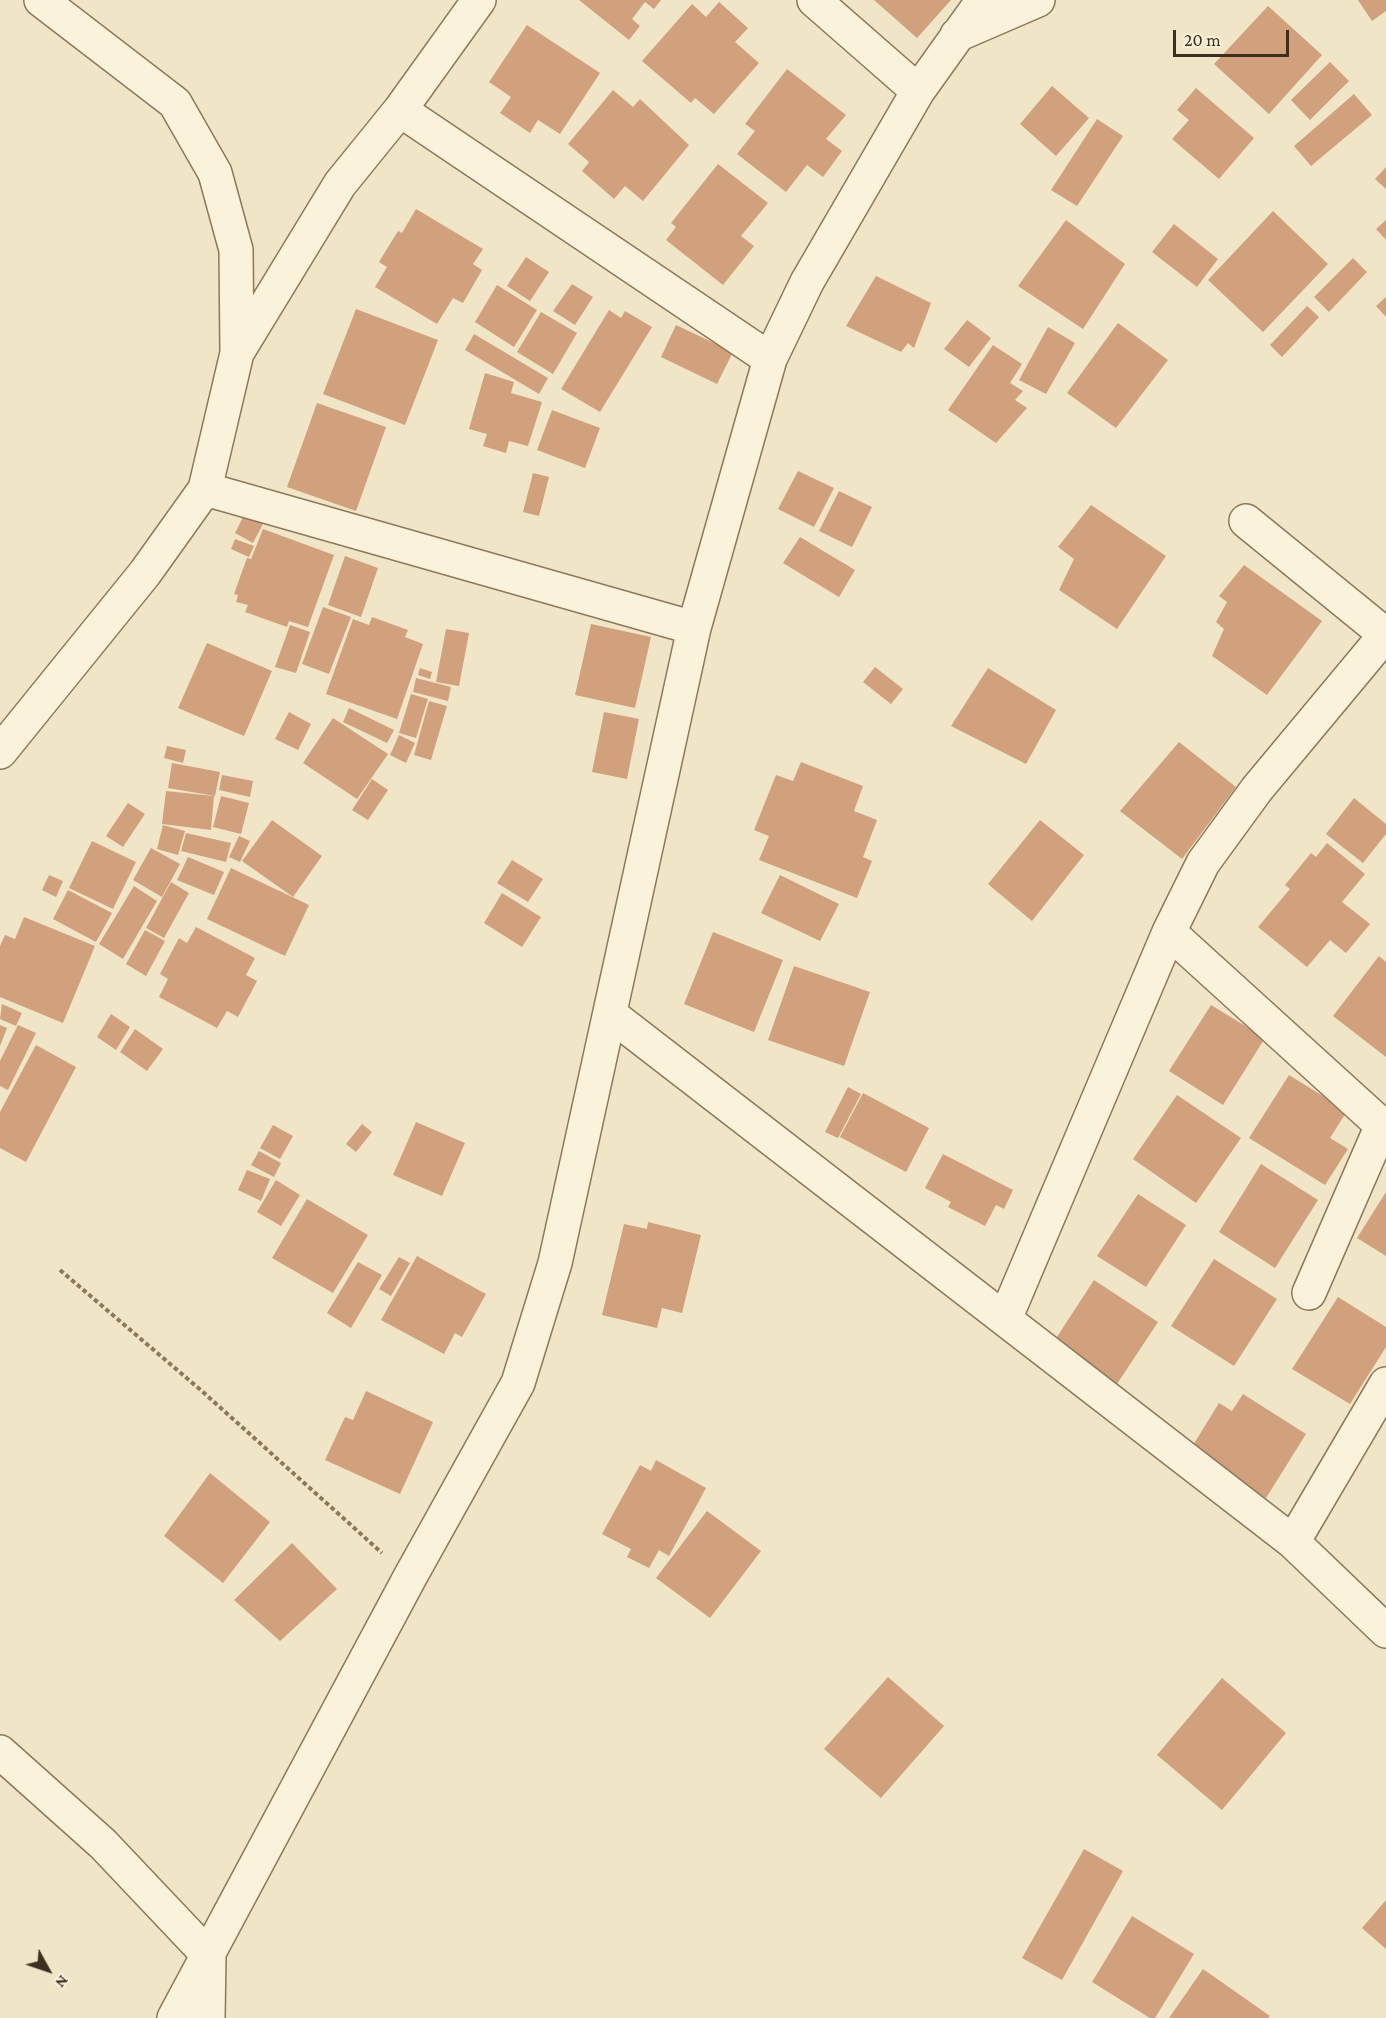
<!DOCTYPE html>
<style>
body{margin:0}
#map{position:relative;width:1386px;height:2018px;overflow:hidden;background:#f0e5c7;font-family:"Crimson Pro",serif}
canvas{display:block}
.north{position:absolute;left:18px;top:1940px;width:60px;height:60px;-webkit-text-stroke:4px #f7efd7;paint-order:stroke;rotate:130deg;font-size:16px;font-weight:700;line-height:24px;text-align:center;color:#3d2f20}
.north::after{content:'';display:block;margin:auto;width:21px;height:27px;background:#3d2f20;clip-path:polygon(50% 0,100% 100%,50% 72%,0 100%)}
.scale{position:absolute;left:1173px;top:30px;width:116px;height:27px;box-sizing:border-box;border:3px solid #3d2f20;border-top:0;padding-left:8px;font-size:18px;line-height:21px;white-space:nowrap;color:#3d2f20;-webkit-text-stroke:4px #f7efd7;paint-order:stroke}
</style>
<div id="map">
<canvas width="1386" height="2018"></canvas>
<div class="north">N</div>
<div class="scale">20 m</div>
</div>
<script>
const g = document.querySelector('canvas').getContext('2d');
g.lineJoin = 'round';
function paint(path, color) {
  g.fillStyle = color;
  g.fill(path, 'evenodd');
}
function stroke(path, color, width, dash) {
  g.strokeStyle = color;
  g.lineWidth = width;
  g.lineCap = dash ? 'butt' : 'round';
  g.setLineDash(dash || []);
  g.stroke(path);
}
paint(new Path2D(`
 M579,0h82l-7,9 -9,-7 -13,17 8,7 -11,14z
 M874,0h77l-34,38z
 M1358,0h28v11l-14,10z
 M719,2l29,26 -13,14 24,21 -45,51 -19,-16 -4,5 -49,-42 50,-57 14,13z
 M1268,6l54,49 -53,59 -55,-50z
 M527,25l73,48 -40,61 -22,-14 -8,13 -30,-20 11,-16 -22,-15z
 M1330,62l19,19 -39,39 -19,-20z
 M787,69l59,46 -20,24 16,12 -19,26 -16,-12 -21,27 -49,-38 18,-23 -10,-7z
 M1052,86l37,32 -33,38 -36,-32z
 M1196,88l58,50 -35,41 -47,-40 17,-19 -12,-10z
 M613,90l20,17 7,-8 49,46 -46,56 -18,-15 -11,13 -32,-28 7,-9 -21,-18z
 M1354,94l18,21 -61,51 -17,-20z
 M1097,119l26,17 -46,70 -26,-16z
 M718,164l50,39 -27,33 13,10 -31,39 -57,-45 10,-13 -5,-4z
 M1386,167v22l-11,-10z
 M416,209l67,40 -10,15 9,6 -19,33 -10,-5 -16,26 -62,-37 12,-20 -8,-5 19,-31 4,2z
 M1273,211l55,53 -65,68 -55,-52z
 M1066,220l59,44 -42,65 -65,-43z
 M1386,220v20l-10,-11z
 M1174,224l44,35 -21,28 -45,-35z
 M526,257l23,15 -19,29 -23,-15z
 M1353,258l14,14 -38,40 -15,-15z
 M876,276l55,27 -17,45 -6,-5 -7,9 -55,-26z
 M572,284l21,13 -18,28 -22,-14z
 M497,285l40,25 -23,37 -39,-25z
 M1386,297v20l-10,-11z
 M1307,306l12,11 -37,40 -12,-12z
 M356,309l82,31 -33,85 -82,-31z
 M609,310l12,8 4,-7 27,16 -52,85 -39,-23z
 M541,312l36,21 -24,41 -36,-22z
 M967,320l24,18 -22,29 -25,-18z
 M1118,323l50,37 -52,68 -49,-35z
 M676,325l57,27 -16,32 -56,-27z
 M1048,327l27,16 -29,51 -27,-14z
 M474,334l74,44 -9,16 -74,-44z
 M993,345l29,19 -12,19 13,8 -8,9 12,8 -31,35 -48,-33z
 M485,373l29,9 -3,11 31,9 -14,44 -19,-5 -3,12 -23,-7 4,-12 -18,-5z
 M317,403l69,24 -30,84 -69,-24z
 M552,410l48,18 -15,40 -48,-18z
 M798,471l36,17 -20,39 -36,-18z
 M533,473l16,4 -10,39 -16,-4z
 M839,491l33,16 -20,40 -33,-16z
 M249,505l19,9 -15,29 -18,-10z
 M1091,505l75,51 -49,73 -58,-39 15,-31 -16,-12z
 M263,529l71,26 -26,72 -19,-6 -2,6 -42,-15 3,-7 -12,-3 2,-7 -4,-1 13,-36 4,1z
 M800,537l55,33 -16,27 -56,-34z
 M235,539l19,7 -5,11 -18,-8z
 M345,556l33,12 -17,49 -33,-12z
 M1244,565l78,56 -55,74 -55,-39 12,-27 -8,-7 11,-20 -8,-6z
 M323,607l28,10 -22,57 -27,-10z
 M372,617l36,13 -3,7 18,7 -26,75 -71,-25 27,-75 16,6z
 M591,624l60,13 -16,71 -60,-13z
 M290,625l20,7 -14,41 -21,-6z
 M446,629l23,4 -10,53 -23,-4z
 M207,643l65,28 -28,65 -66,-28z
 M875,667l28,22 -12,15 -28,-22z
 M420,668l12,4 -2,7 -12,-4z
 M988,668l68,42 -30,54 -75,-38z
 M416,678l35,9 -3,14 -35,-9z
 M411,694l17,5 -12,39 -17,-5z
 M429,701l18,5 -16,54 -17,-5z
 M349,708l45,22 -7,13 -44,-21z
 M289,712l22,12 -13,26 -23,-11z
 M604,712l35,7 -12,60 -35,-7z
 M333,718l55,36 -31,45 -54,-36z
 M399,735l16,8 -9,20 -16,-8z
 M1179,742l57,45 -54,72 -62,-48z
 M167,746l19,4 -3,13 -19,-5z
 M801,762l62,24 -9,25 23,9 -14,37 9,4 -15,37 -98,-38 10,-24 -15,-6 22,-55 17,6z
 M172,763l48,9 -5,24 -47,-8z
 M222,775l31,6 -3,16 -31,-7z
 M372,779l16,11 -20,30 -16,-10z
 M166,791l48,5 -3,34 -49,-6z
 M221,796l28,7 -8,31 -28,-7z
 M1354,798l32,26v10l-23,29 -37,-29z
 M128,803l17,11 -22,33 -17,-11z
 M272,820l50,36 -29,41 -51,-36z
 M1040,820l44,35 -52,66 -44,-37z
 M163,825l22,6 -7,24 -21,-6z
 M186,833l45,10 -5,19 -45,-11z
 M239,836l11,5 -10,21 -11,-5z
 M92,841l44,21 -23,47 -44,-21z
 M1327,843l38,31 -23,28 28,22 -24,29 -16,-13 -23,27 -49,-40 32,-38 -5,-4 26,-32 5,4z
 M151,848l29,16 -18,33 -29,-17z
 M188,857l36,15 -10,23 -37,-15z
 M512,860l31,19 -15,23 -31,-19z
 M231,868l78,37 -24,51 -78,-37z
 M49,875l14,6 -7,16 -14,-7z
 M780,875l59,29 -19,37 -59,-28z
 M171,882l18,11 -25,45 -18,-10z
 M134,886l23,15 -34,58 -24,-15z
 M68,890l44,23 -16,29 -43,-23z
 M502,893l39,24 -19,30 -38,-24z
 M24,917l71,29 -32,77 -63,-26v-51l5,-11 10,4z
 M196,927l59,31 -9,17 11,6 -19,36 -11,-6 -10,17 -58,-31 9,-18 -8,-5 19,-36 8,5z
 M145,930l20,11 -19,35 -20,-12z
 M713,932l70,28 -29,72 -70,-28z
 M1379,956l7,6v95l-53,-41z
 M794,966l76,26 -26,74 -76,-26z
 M2,1004l20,9 -6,13 -16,-7z
 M1211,1005l54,33 -42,67 -54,-34z
 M111,1014l19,13 -14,23 -19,-13z
 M0,1025l7,3 -7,18z
 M18,1025l18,8 -28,57 -8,-4v-25z
 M135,1029l28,20 -16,22 -27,-19z
 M36,1045l40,22 -50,95 -26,-14v-36z
 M1289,1075l58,36 -17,27 18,11 -23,36 -76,-47z
 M848,1087l13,7 -23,44 -13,-6z
 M863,1093l66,35 -23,44 -66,-35z
 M1177,1095l64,43 -45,65 -63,-44z
 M416,1122l49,21 -23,53 -49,-21z
 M362,1124l10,8 -16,20 -10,-8z
 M273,1125l20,11 -13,23 -20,-11z
 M259,1151l22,12 -7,14 -23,-12z
 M943,1154l70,36 -9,19 -8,-4 -11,21 -37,-19 3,-5 -26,-14z
 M1261,1164l57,36 -43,68 -56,-36z
 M247,1170l23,9 -9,22 -23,-11z
 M276,1180l24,15 -19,31 -24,-14z
 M1386,1192v64l-29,-18z
 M1138,1194l48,31 -40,62 -49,-31z
 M307,1199l61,36 -35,58 -61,-35z
 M648,1222l53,13 -19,78 -20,-5 -5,20 -55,-13 22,-91 23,5z
 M417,1256l69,38 -24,43 -7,-4 -11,21 -63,-34z
 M399,1257l11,6 -19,33 -12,-7z
 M1214,1259l63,40 -43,67 -63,-40z
 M358,1262l24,13 -31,53 -24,-15z
 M1094,1280l64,42 -41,62 -64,-41z
 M1338,1297l48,30v20l-36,57 -58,-35z
 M366,1391l67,31 -33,72 -75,-34 20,-43 8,3z
 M1243,1394l63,40 -40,64 -76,-48 29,-47 13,8z
 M656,1460l50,28 -37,68 -10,-6 -10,18 -22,-11 4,-8 -29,-15 38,-69 11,6z
 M210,1473l60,49 -47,61 -59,-47z
 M707,1511l54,40 -51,67 -54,-40z
 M292,1543l45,46 -57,52 -46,-41z
 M888,1677l56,49 -63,72 -57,-49z
 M1222,1678l64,55 -64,77 -65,-55z
 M1084,1849l39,22 -61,109 -40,-22z
 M1386,1900v49l-24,-21z
 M1132,1916l62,38 -39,64h-5l-58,-36z
 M1203,1969l67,47 -2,2h-99z`), '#d0a17c');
const street = new Path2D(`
 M814,0l104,91
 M957,35l81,-35
 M400,110l370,249
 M237,353l103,-169 60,-74 79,-110
 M205,489l489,139
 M1246,521l140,114
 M0,752l145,-179 60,-84 32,-136 -1,-103 -21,-77 -40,-70 -134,-103
 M1169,932l217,197
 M610,1014l683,528 93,89
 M1309,1293l73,-168
 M1005,1319l164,-387 34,-69 54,-74 129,-155
 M1293,1542l93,-158
 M0,1752l103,92 106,112 -1,62
 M174,2018l236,-441 108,-194 37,-120 139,-635 76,-269 37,-77 111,-191 65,-91`);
stroke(street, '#8d785b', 36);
stroke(new Path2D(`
 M60,1270l143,122 179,161`), '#8d785b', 4, [4.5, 3]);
stroke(street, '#faf2db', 33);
</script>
